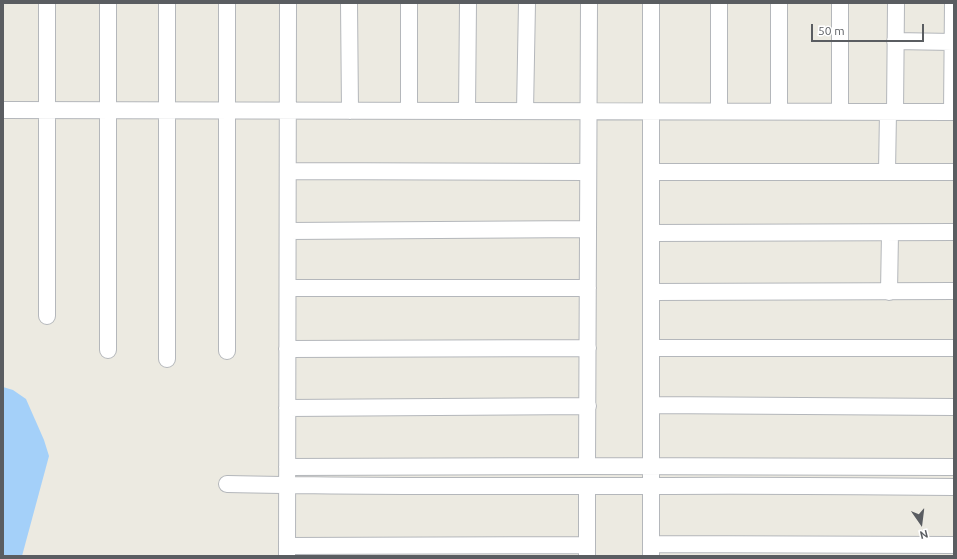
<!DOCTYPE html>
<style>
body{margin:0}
#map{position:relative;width:957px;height:559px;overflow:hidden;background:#eceae1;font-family:Ubuntu,sans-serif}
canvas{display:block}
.frame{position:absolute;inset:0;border:4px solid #5a5d61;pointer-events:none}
.north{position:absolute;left:901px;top:503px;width:40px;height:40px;-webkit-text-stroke:3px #fff;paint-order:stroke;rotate:166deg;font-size:11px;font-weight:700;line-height:16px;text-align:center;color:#5a5d61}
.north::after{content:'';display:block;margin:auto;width:14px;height:18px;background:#5a5d61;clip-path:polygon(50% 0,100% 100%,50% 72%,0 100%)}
.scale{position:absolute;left:811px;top:24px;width:113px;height:18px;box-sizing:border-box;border:2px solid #5a5d61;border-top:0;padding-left:5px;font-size:12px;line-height:14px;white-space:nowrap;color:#5a5d61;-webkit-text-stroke:3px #fff;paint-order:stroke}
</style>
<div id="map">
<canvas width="957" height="559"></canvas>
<div class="frame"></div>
<div class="north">N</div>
<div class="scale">50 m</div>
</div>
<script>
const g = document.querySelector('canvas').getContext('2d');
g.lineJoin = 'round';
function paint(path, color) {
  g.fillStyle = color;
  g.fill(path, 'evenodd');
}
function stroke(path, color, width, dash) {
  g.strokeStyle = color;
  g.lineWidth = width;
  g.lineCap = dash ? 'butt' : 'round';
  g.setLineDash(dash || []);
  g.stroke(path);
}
paint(new Path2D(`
 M3,387l10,3 13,9 18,41 5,16 -27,100h-19z`), '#a4d0f9');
const street = new Path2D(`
 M47,3v313
 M108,3v347
 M167,3v356
 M227,3v348
 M349,3l1,108
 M719,3v108
 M895,41l58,1
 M3,110l951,2
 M409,111v-108
 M467,111l1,-108
 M525,111l2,-108
 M779,111v-108
 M840,112v-109
 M895,112l1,-109
 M952,112l1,-109
 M288,171l300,1
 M651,172h303
 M887,172l1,-60
 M288,231l300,-2
 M652,233l302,-1
 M288,288h300
 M651,292l303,-1
 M889,292l1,-59
 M651,348h303
 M287,349l301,-1
 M651,405l303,2
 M287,408l301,-2
 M587,466l2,-463
 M287,467l300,-1 367,1
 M227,484c141,3 283,2 424,2 101,-1 202,0 303,1
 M651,544l303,1
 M287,546l300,-1
 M287,556l1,-553
 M587,556v-69
 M651,556v-553`);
stroke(street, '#b4b7bb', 18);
stroke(street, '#fff', 16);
</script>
